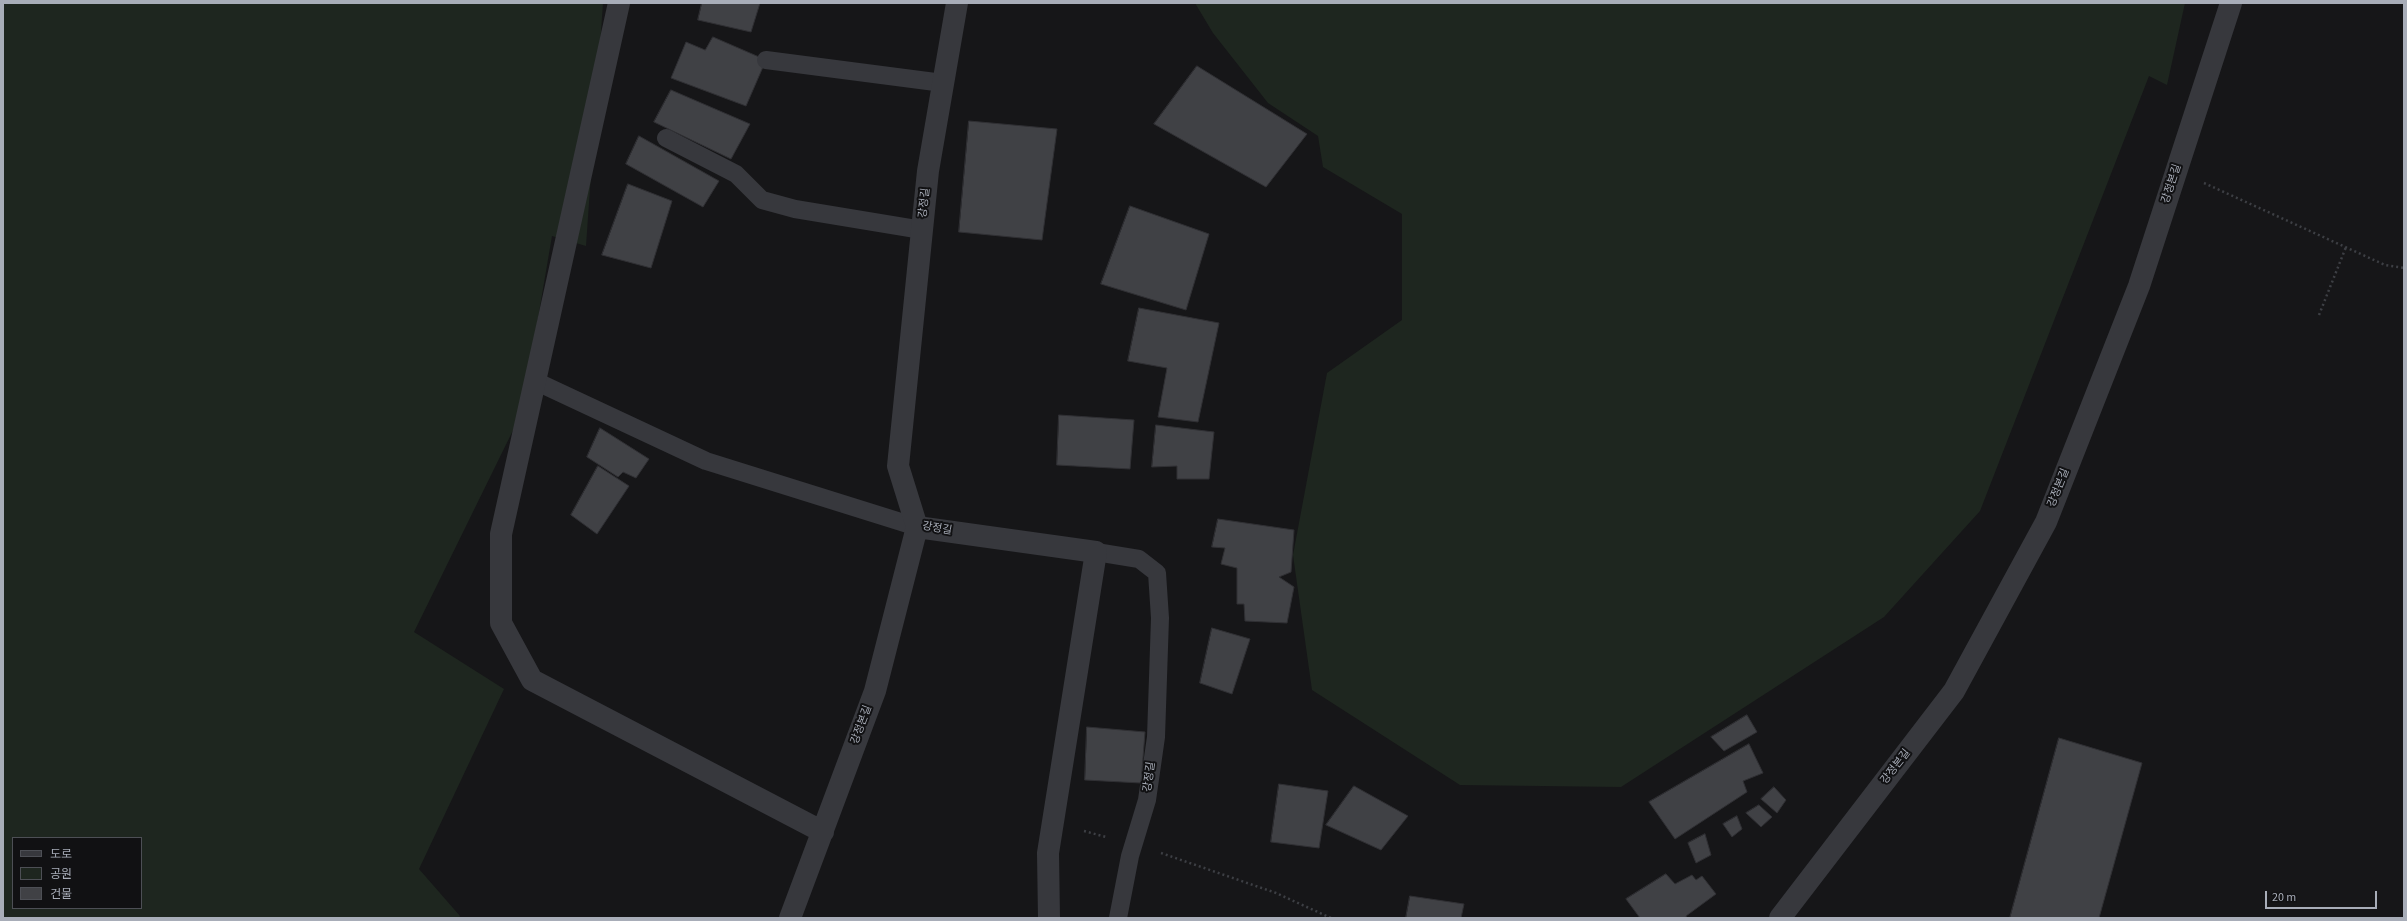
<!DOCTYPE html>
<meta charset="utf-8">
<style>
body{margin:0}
#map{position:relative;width:2407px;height:921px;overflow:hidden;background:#161618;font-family:"Source Sans 3","Noto Sans KR",sans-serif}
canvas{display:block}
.frame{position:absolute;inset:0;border:4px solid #a8adb8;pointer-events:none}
.legend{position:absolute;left:12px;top:837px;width:130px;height:72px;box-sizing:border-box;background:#111113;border:1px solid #4d4f55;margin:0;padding:5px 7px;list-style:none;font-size:12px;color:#a8adb8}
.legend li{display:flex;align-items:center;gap:8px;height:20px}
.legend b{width:20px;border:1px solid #4d4f55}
.scale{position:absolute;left:2265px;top:891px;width:112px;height:18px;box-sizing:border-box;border:2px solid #a8adb8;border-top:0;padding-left:5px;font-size:12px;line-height:14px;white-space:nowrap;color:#a8adb8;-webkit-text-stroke:3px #111113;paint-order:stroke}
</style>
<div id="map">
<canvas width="2407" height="921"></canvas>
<div class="frame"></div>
<ul class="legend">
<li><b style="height:5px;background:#37383d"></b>도로</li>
<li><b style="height:11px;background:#1e261f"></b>공원</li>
<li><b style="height:11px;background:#404145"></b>건물</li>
</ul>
<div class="scale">20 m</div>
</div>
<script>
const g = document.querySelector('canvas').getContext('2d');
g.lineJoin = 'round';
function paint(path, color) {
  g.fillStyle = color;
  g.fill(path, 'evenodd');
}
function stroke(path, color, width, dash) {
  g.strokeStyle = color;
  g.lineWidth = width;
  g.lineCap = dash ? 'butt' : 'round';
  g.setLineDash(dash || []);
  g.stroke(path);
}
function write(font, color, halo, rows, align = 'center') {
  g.font = font + ' "Source Sans 3","Noto Sans KR",sans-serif';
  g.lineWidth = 4;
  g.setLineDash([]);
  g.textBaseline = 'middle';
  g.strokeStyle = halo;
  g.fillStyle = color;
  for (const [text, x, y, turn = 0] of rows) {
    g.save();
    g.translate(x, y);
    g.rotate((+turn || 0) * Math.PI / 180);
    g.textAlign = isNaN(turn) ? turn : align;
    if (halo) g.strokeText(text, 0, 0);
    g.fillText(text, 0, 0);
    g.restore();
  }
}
paint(new Path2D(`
 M3,3h600l-17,243 -34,-10 -30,176 -108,220 90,57 -85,180 41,47 -1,2h-456zM13,838h128v70h-128z
 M1195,3h990l-18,82 -18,-9 -169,435 -96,106 -263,170 -161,-2 -148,-95 -19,-135 34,-182 75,-53v-106l-79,-47 -5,-31 -50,-33 -55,-70z`), '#1e261f');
const building = new Path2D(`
 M702,3h58l-9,29 -53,-12z
 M713,37l53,23 -20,46 -75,-28 15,-36 19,8z
 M1197,66l110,68 -41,53 -112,-63z
 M671,90l79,34 -19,35 -77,-37z
 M969,121l88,8 -15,111 -83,-8z
 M639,136l80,45 -16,26 -77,-43z
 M628,184l44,17 -21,67 -49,-13z
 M1130,206l79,28 -23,76 -85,-26z
 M1139,308l80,15 -21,99 -40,-5 9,-49 -39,-7z
 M1059,415l75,5 -4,49 -73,-4z
 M1156,425l58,7 -5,47h-32v-13l-25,1z
 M600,428l49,31 -13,19 -13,-6 -5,5 -31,-20z
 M598,466l31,20 -32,48 -26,-19z
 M1218,519l76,11 -3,42 -12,5 15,10 -7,36 -42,-2 -1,-17h-7v-36l-16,-4 4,-16 -13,-1z
 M1212,628l38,11 -18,55 -32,-11z
 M1747,715l10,17 -33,19 -13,-14z
 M1087,727l58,5 -4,51 -56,-3z
 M2059,738l83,25 -43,155h-89z
 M1749,744l14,29 -20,8 4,11 -72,47 -26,-37z
 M1279,784l49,7 -9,57 -48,-6z
 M1354,786l54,30 -27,34 -55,-25z
 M1774,787l12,13 -9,13 -16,-14z
 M1759,805l13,12 -11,10 -15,-14z
 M1737,816l5,13 -10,8 -9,-13z
 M1705,834l6,21 -15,8 -8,-20z
 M1666,874l9,10 17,-9 4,5 6,-4 14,18 -30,22 1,2h-47l-14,-19z
 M1410,896l54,8 -3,14h-55z`);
paint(building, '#404145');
stroke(building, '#303034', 1);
stroke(new Path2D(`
 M2204,183l181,82 19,3
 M2319,315l27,-68
 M1084,831l22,6
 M1161,853l115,40 55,25`), '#3d3f44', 2.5, [2, 3]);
stroke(new Path2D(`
 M766,60l177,23
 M666,138l70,36 26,26 33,9 127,21
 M535,381l171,80 211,66
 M1096,552l43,7 18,14 3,45 -4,119 -9,63 -17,56 -12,62`), '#37383d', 18);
stroke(new Path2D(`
 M619,3l-118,531v89l31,57 291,152
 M917,527l179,25 -48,301 1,65
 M917,527l-19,-61 30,-295 29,-168
 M790,918l85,-227 42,-164
 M1780,918l174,-227 92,-169 93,-236 92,-283`), '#37383d', 22);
write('11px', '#a8adb8', '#111113', [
 ["강정본길",2172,184,-72],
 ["강정길",925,203,-84],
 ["강정본길",2059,488,-68],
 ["강정길",937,529,10],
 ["강정본길",862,725,-70],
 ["강정본길",1896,767,-52],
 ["강정길",1150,777,-82]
]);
</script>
